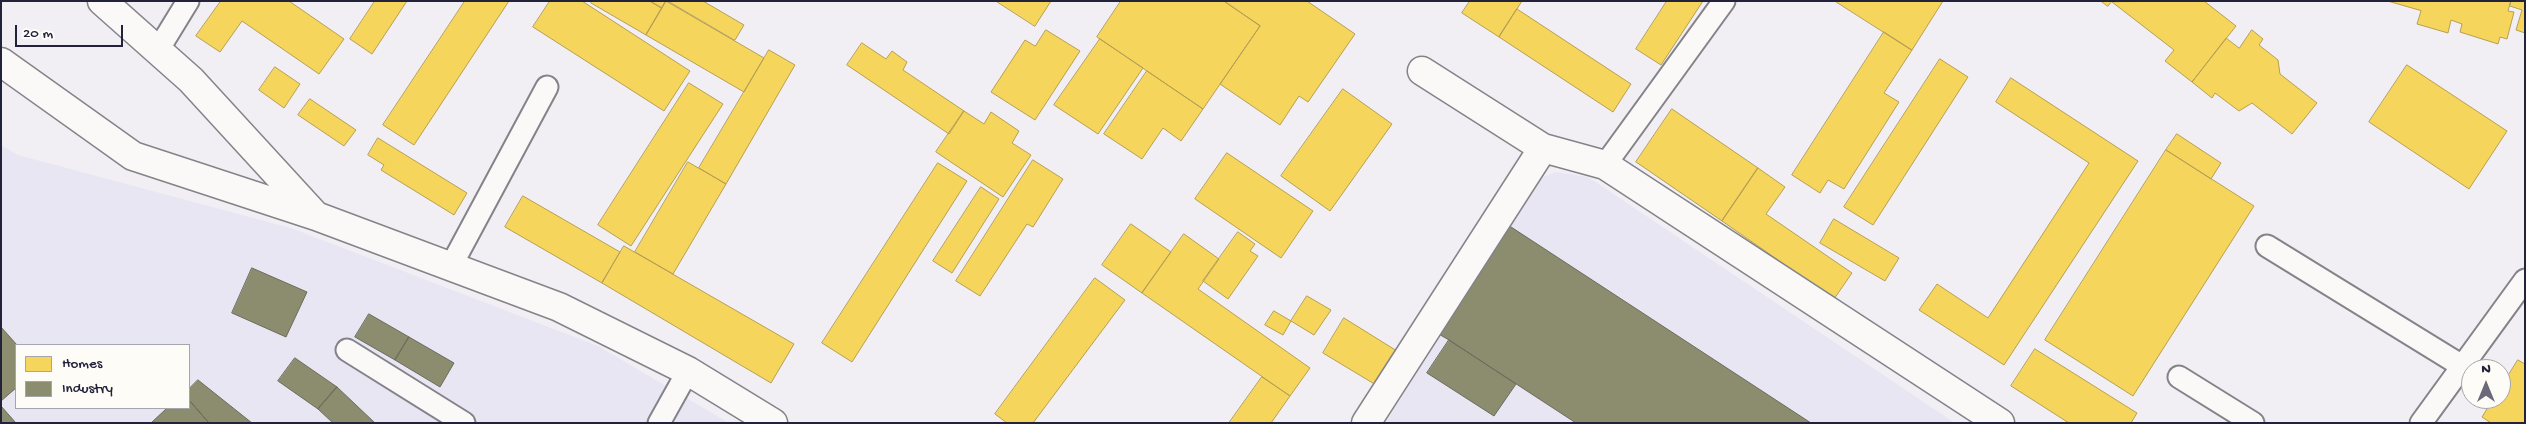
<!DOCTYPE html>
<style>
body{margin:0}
#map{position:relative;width:2526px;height:424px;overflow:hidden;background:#f1eff3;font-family:"Gochi Hand",sans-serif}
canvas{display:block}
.frame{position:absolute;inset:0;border:2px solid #22223b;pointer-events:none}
.legend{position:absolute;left:15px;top:344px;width:175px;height:65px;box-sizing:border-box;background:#fdfcf7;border:1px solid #a5a5ac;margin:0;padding:6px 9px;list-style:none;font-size:15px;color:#22223b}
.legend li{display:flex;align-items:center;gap:10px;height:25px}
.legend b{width:25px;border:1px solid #a5a5ac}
.north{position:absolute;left:2461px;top:359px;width:50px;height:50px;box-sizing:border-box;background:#fdfcf7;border:1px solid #a5a5ac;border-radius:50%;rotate:0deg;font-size:14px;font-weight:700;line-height:20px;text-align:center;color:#22223b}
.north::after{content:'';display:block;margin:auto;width:18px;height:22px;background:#6a6a7b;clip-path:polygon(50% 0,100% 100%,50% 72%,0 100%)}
.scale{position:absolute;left:15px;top:25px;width:108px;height:22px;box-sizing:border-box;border:2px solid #22223b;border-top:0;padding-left:6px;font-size:15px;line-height:18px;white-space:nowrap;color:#22223b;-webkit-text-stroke:4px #fdfcf7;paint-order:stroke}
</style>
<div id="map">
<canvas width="2526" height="424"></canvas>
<div class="frame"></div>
<ul class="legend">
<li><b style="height:14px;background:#f6d55c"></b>Homes</li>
<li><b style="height:14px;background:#8c8c6e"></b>Industry</li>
</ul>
<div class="north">N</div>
<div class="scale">20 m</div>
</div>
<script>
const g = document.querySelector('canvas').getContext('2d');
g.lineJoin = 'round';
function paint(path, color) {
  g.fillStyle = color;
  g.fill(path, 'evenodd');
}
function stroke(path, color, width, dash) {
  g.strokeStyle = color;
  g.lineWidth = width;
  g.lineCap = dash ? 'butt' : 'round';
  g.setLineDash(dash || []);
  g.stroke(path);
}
paint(new Path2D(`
 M1,145l17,10 273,73 307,118 131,77h-728zM16,345h173v63h-173z
 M1556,172l32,5 367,246h-578l152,-240z`), '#e8e6f2');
const homes = new Path2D(`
 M221,1h68l55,38 -25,35 -77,-53 -22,31 -24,-16z
 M375,1h32l-35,53 -22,-15z
 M465,1h44l-95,144 -31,-20z
 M550,1h32l108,70 -26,40 -131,-84z
 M592,1h58l12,7 -16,27 -55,-32z
 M650,1h16l-4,7z
 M666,1l98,57 -20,34 -98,-57z
 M668,1h35l41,24 -9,15z
 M996,1h55l-16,25z
 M1121,1h103l36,25 -57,83 -106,-72z
 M1224,1h83l48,33 -47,68 -9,-6 -19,29 -60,-41 40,-58z
 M1470,1h52l-23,36 -37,-24z
 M1667,1h36l-42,64 -25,-16z
 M1835,1h108l-31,49z
 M2101,1h11l-4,5z
 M2204,1l32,25 -44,56 -27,-21 9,-11 -62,-48z
 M2388,1h123l-3,10 6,1 -7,27 -7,-2 -2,7 -38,-12 2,-8 -11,-4 -3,13 -31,-9 4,-13z
 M2511,1h14v32l-9,-3 6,-20 -12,-4z
 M1517,9l114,75 -18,28 -114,-75z
 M1046,30l34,21 -45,69 -44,-28 34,-52 10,6z
 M2252,30l11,9 -4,6 19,15 2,14 37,29 -25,31 -40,-31 -13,8 -24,-18 -3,5 -20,-16 34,-44 13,10z
 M1884,32l28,18 -28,43 15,9 -55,87 -16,-9 -8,13 -28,-18z
 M1100,39l43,29 -45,66 -44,-29z
 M862,43l24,16 6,-8 15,11 -4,8 61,41 -15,23 -102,-69z
 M769,50l26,15 -69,119 -27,-16z
 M1940,59l28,18 -95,148 -29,-18z
 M2407,65l100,66 -38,58 -100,-67z
 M275,67l25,17 -16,24 -25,-18z
 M1147,71l56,38 -22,32 -18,-13 -21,31 -38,-25z
 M2011,78l127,83 -134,204 -85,-55 18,-26 51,34 101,-155 -93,-61z
 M689,83l34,21 -92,142 -33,-21z
 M1343,89l49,35 -62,87 -49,-35z
 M310,99l46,31 -12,16 -46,-31z
 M1672,109l86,59 -36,53 -86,-59z
 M964,111l20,13 7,-12 28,19 -7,12 19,12 -28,42 -67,-45z
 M2177,134l44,29 -10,16 -45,-29z
 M378,138l89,55 -13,22 -73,-45 3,-5 -16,-10z
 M2166,150l88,56 -121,190 -88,-56z
 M1227,153l86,58 -32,47 -86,-59z
 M1033,160l30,19 -30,48 -6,-3 -47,72 -24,-15z
 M688,162l38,22 -53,90 -38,-22z
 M938,163l29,18 -115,181 -30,-19z
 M1758,168l27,19 -19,27 86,59 -18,26 -112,-78z
 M981,187l18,12 -47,74 -19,-12z
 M523,196l97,56 -18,31 -97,-56z
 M1834,219l65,39 -14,23 -65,-38z
 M1131,224l40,28 -29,41 -40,-28z
 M1238,232l17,12 -5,7 8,5 -30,43 -25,-18z
 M1184,234l35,25 -21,30 112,79 -20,28 -148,-103z
 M624,246l170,98 -23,39 -169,-100z
 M1095,278l30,22 -92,123h-26l-12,-9z
 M1307,296l24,14 -17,25 -23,-14z
 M1274,311l17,10 -8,14 -18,-10z
 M1344,318l53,33 -21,34 -53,-32z
 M2035,349l102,64 -6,10h-62l-58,-37z
 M2518,360l7,4v59h-34l-9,-6 11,-18h8v-12z
 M1262,377l28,19 -19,27h-42z`);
paint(homes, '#f6d55c');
stroke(homes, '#b69f52', 1);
const industry = new Path2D(`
 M1508,225l303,198h-235l-127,-83 -12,-7z
 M252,268l55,24 -21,45 -54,-24z
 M369,314l40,23 -14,23 -40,-23z
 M1,327l16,18 -1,43 -15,13z
 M409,337l45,26 -14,24 -45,-27z
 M1449,340l67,44 -22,32 -67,-43z
 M295,358l42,29 -19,22 -40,-28z
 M198,380l54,43h-43l-20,-23v-11z
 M337,387l38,36h-42l-15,-14z
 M189,400l20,23h-58l16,-15h22z
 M1,406l15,17h-15z`);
paint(industry, '#8c8c6e');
stroke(industry, '#6c6c5f', 1);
const lane = new Path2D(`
 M158,50l30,-49
 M1605,165l119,-164
 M2267,246l195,120
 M451,266l96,-179
 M347,350l117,73
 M2179,377l74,46
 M659,423l29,-52
 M2421,423l104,-143`);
const street = new Path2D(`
 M102,1l89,79 123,134
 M1,62l132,94 183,60 243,91 129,64 85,52
 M1422,71l121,77 62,17 395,258
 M1366,423l177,-275`);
stroke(lane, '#848389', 25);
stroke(street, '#848389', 31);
stroke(lane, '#faf9f8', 21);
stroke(street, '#faf9f8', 28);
</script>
